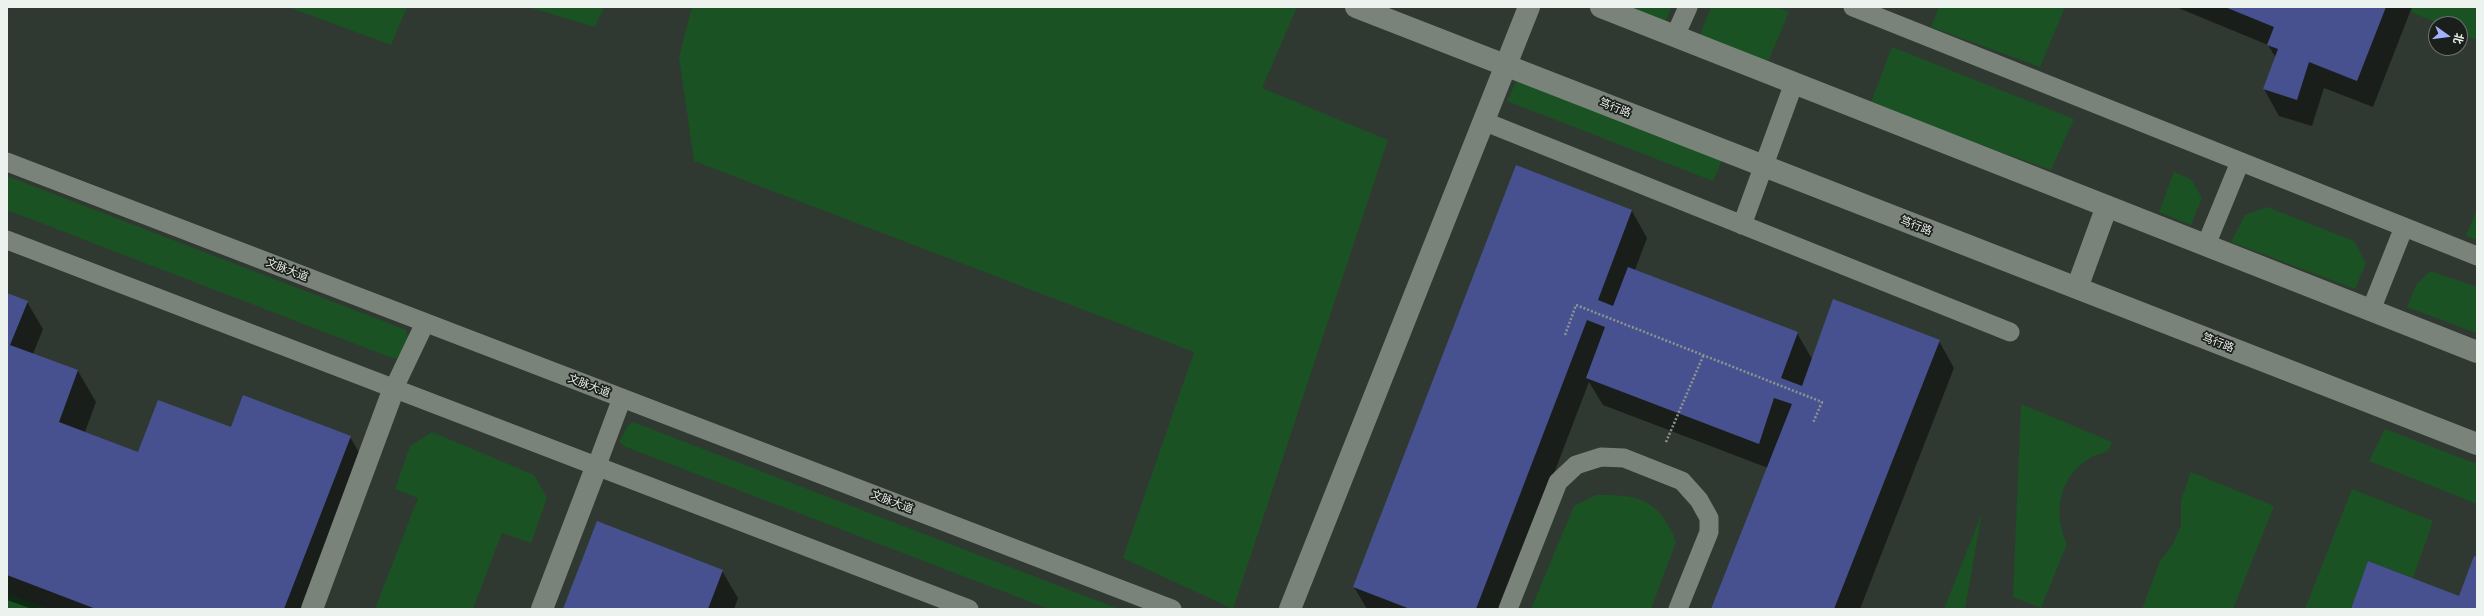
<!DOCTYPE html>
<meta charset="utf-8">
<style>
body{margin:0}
#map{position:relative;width:2484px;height:616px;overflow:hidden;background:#303931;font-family:"PT Sans","Noto Sans SC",sans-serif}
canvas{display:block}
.frame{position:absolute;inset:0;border:8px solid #ecf2ed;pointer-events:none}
.north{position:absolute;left:2428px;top:16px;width:40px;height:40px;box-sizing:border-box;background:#1b1f1b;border:1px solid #6f736f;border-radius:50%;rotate:104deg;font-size:11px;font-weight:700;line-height:16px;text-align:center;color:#ecf2ed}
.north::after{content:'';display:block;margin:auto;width:14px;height:18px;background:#a3b2fd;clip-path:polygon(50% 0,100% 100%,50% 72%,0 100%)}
</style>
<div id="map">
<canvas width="2484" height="616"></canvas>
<div class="frame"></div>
<div class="north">北</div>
</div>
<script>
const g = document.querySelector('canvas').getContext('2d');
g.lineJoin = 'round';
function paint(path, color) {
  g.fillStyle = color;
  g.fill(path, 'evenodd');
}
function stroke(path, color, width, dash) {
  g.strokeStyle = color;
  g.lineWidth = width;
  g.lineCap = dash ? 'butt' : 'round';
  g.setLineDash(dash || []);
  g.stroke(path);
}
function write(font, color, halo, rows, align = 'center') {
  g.font = font + ' "PT Sans","Noto Sans SC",sans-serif';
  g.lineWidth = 3.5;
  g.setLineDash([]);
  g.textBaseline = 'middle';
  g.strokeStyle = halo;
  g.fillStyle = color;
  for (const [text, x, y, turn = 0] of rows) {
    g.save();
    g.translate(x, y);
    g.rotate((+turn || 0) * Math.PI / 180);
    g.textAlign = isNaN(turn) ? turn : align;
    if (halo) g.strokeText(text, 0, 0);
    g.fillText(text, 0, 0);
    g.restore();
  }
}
paint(new Path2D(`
 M288,7h119l-16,38z
 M528,7h76l-9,20z
 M692,7h605l-35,81 126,52 -155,469 -110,-51 71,-206 -500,-191 -15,-104z
 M1625,7h46l-6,16z
 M1711,7h66l12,5 -22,52 -68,-27z
 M1939,7h126l-25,60 -109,-40z
 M2413,7h64v33l-17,-7v-9h-21l-28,-12z
 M1892,47l182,72 -23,51 -181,-65z
 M1523,67l204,81 -14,33 -206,-80z
 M2174,172l17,7 11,19 -11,27 -32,-13z
 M7,176l399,154 3,11 -7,18 -10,-1 -385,-148z
 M2267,207l87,34 12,22 -11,26 -124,-47 14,-27z
 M2477,209v31l-11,-4z
 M2430,271l47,16v46l-70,-26 9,-22z
 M2021,404l91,38 -4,9c-6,3 -15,4 -20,8 -29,20 -36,54 -21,85l-26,64 -28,-11z
 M633,422l486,187h-70l-423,-162 -7,-5 8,-15z
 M2385,429l92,35v40l-108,-43z
 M432,432l102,43 13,23 -16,45 -29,-10 -29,76h-98l43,-111 -23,-9 15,-43z
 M2191,472l83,34 -41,103h-91l18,-48 13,-17 8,-19v-25z
 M2352,489l81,32 -20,57 -45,-17 -17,48h-46z
 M1596,495c43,-1 64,5 80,47l-25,67h-120l43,-103z
 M1982,513l-17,96h-21z
 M7,594l43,15h-43z`), '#1a5223');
paint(new Path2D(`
 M2176,7h236l-39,100 -49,-19 -12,38 -33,-10 -15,-27 12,-31 -8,-13z
 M1632,211l15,27 -12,32 162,63 15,26 127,-18 15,27 -94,241h-148l56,-141 -165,-63 -14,-23 -87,227h-135l-13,-22z
 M7,294l20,8 16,27 -10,25 45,17 18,31 -11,30 54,21 91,-25 120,9 16,27 -56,145h-278l-25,-9z
 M722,571l16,27 -4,11h-169z`), '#0007');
paint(new Path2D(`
 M2225,7h161l-29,74 -48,-19 -12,38 -34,-11 15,-40 -11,-4 7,-18z
 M1516,165l116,45 -34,90 15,6 15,-39 170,65 -17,46 21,8 31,-87 107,41 -106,269h-123l81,-205 -18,-6 -15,46 -173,-66 19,-51 -18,-7 -111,289h-66l-57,-22z
 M7,293l21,8 -18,44 68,25 -19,52 79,30 20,-52 73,27 12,-32 108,41 -67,173h-188l-89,-34z
 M597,521l126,49 -15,39h-145z
 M2474,556l3,1v52h-126l17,-48 91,35z`), '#475190');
stroke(new Path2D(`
 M1565,335l11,-30 246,97 -9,21
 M1666,442l38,-88`), '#8d958e', 2.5, [2, 2]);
stroke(new Path2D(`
 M1853,7l624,249
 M1675,36l13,-29
 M1483,121l527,211
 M7,162l1165,447
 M1742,225l52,-142
 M7,240l962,369
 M2206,245l34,-83
 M2371,310l33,-83
 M394,388l31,-65
 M597,465l25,-67
 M1508,609l50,-127 18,-17 25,-8 23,1 58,23 17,19 10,18v14l-31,77`), '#79837a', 19);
stroke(new Path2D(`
 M1356,7l1121,437
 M1601,7l876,345
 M2077,288l30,-82
 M312,609l82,-221
 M542,609l55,-144
 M1290,609l239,-602`), '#79837a', 22);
write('11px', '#ecf2ed', '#1b1f1b', [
 ["笃行路",1615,108,21],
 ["笃行路",1916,226,21],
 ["文脉大道",287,270,21],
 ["笃行路",2218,343,21],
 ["文脉大道",589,386,21],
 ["文脉大道",892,502,21]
]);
</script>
